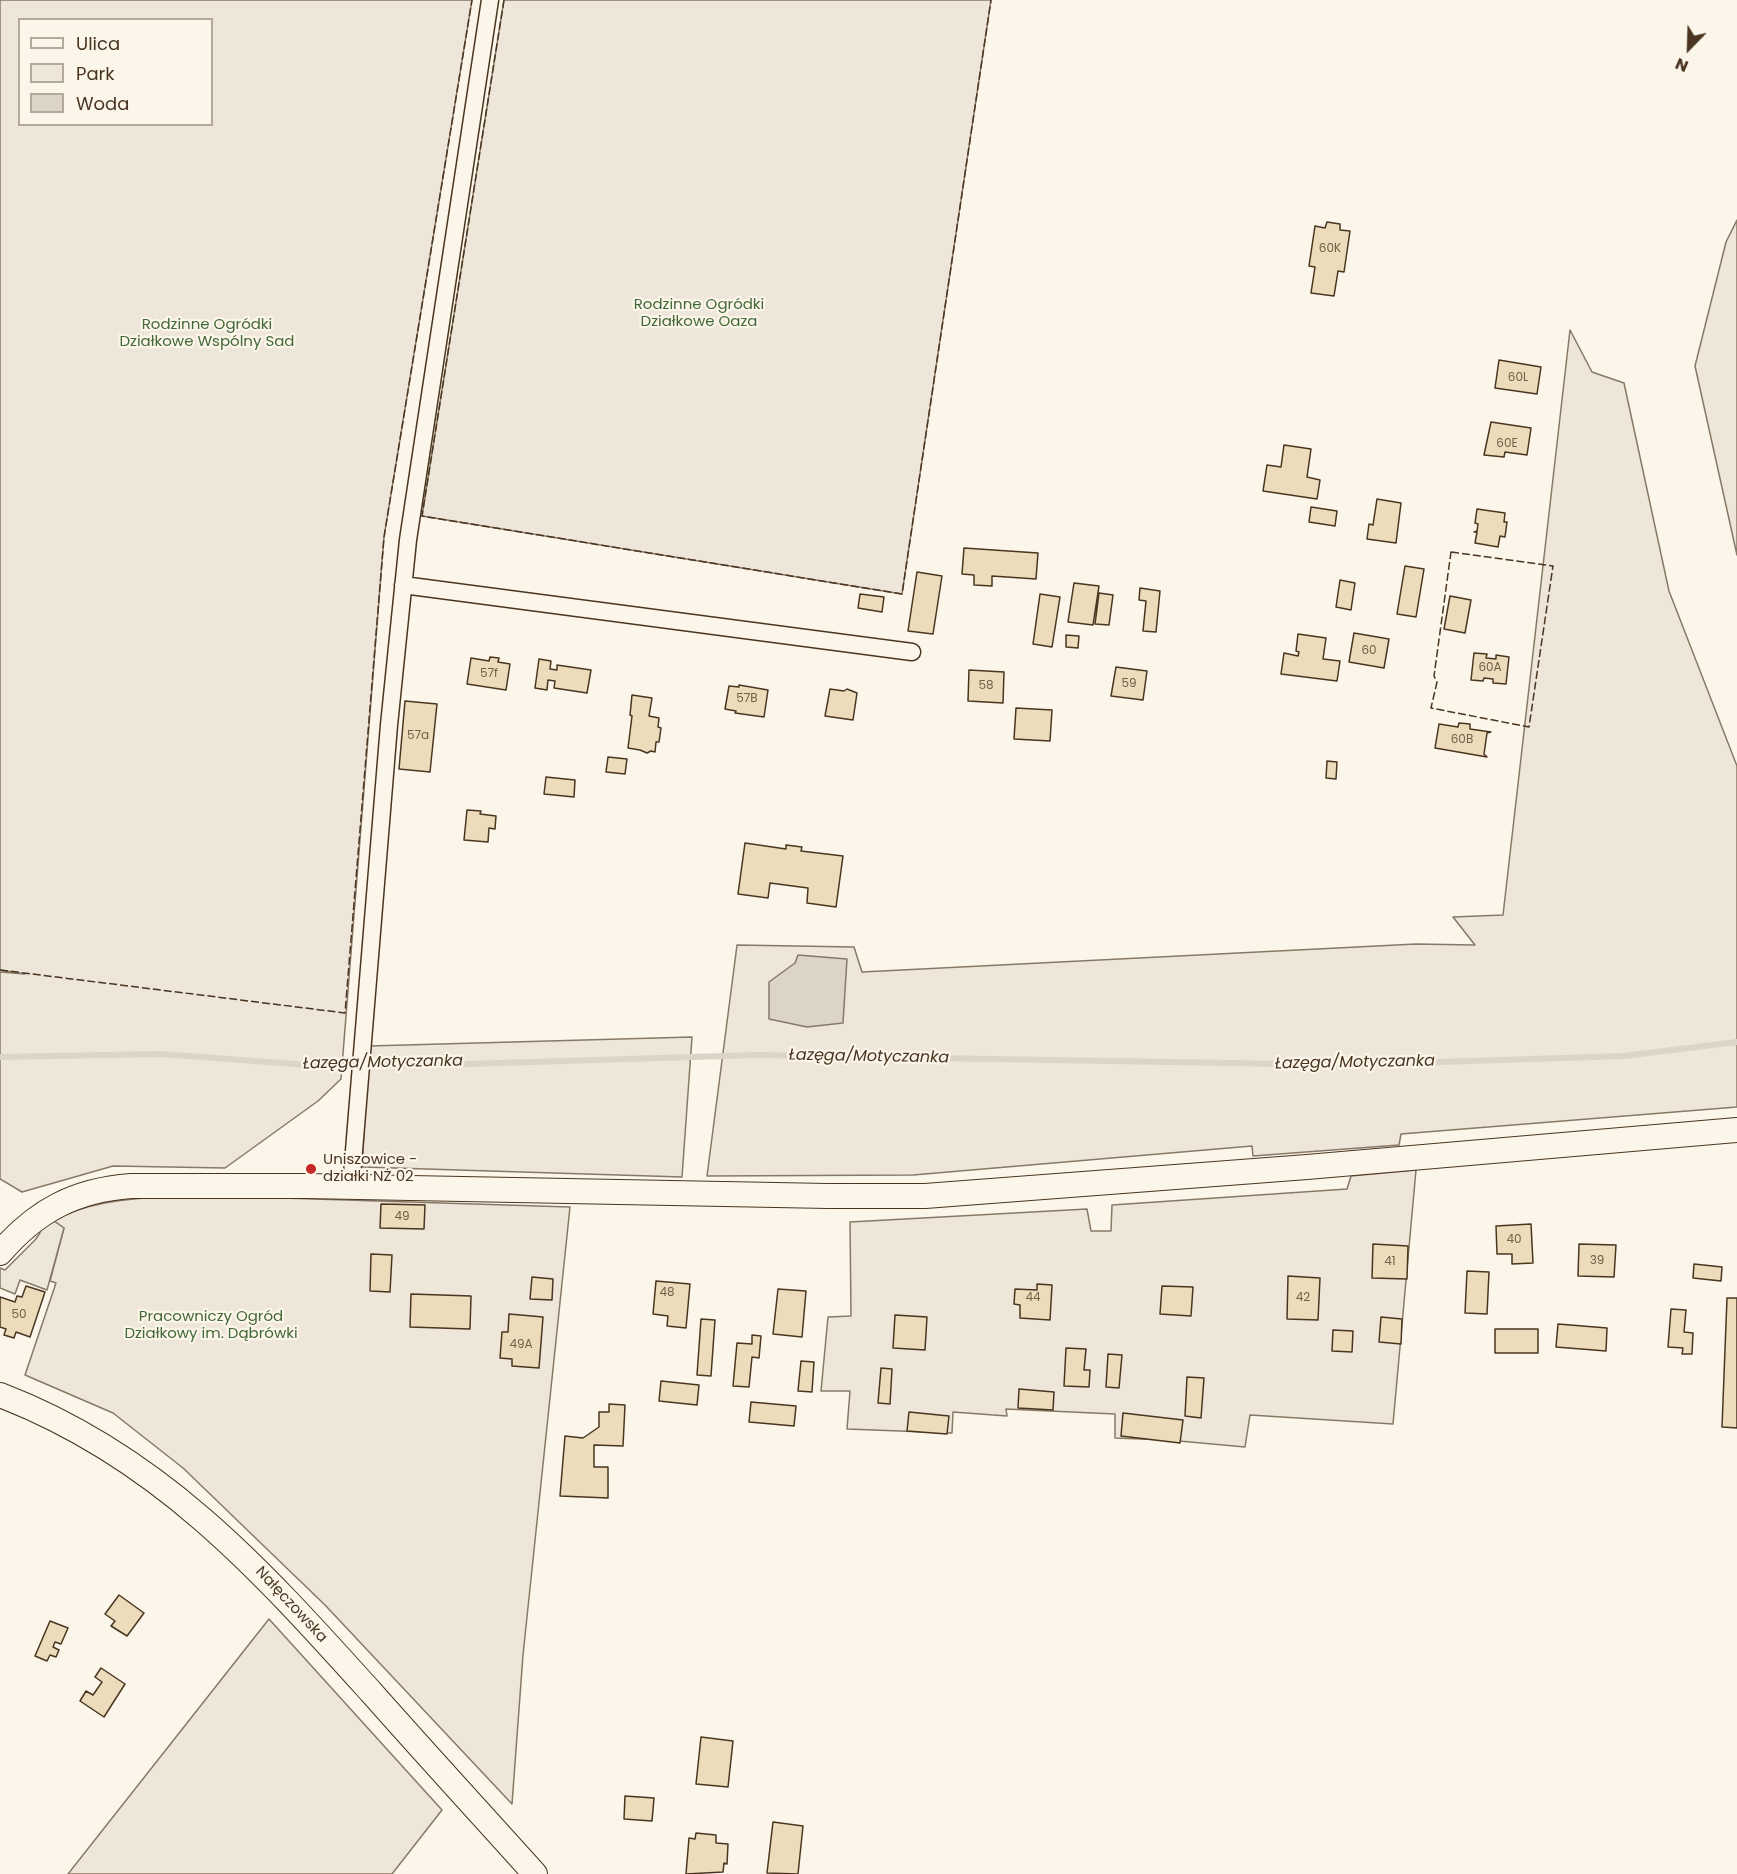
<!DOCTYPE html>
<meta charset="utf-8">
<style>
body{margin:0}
#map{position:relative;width:1737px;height:1874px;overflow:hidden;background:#fbf6e9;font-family:Poppins,sans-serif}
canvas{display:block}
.legend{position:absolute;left:18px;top:18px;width:195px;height:108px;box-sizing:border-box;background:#fbf6e9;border:2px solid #b4a999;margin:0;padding:8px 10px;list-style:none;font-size:18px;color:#4a3520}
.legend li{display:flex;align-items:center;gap:12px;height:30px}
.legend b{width:30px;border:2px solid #b4a999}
.north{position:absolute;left:1659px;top:18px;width:60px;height:60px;-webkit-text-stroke:4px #fbf6e9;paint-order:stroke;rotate:203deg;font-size:16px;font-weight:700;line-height:24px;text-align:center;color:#4a3520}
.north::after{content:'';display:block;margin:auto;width:21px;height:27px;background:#4a3520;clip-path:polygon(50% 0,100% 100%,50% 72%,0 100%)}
</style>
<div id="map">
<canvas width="1737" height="1874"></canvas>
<ul class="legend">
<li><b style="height:8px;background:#fbf6e9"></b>Ulica</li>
<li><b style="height:16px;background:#ede6d9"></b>Park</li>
<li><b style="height:16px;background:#dcd4c6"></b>Woda</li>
</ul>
<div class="north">N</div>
</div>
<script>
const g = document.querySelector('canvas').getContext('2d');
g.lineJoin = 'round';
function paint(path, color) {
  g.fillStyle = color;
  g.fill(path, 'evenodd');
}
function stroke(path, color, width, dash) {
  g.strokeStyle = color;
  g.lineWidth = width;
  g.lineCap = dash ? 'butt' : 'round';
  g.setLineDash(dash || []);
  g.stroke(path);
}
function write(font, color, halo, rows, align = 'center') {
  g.font = font + ' Poppins,sans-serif';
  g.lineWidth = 4.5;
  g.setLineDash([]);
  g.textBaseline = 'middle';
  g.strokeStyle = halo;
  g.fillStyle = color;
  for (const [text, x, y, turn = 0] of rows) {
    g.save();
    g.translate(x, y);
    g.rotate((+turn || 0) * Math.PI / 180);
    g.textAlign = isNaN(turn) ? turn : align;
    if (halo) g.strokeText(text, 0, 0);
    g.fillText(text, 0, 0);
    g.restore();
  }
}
const green = new Path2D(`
 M0,0h472l-88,537 -43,542 -23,22 -93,67 -112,-2 -91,26 -22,-13v-207l25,2 -25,-4zM20,20h192v104h-192z
 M504,0h487l-89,594 -480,-78z
 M1737,220v335l-42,-189 31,-124z
 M1570,330l22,42 32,11 45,208 68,175v341l-336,27 -2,11 -146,11 -1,-10 -339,29 -206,1 30,-231 117,2 8,25 554,-28 59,1 -22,-28 50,-2z
 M692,1037l-10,140 -320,-10 7,-121z
 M1416,1170l-23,254 -143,-9 -5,32 -77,-7 -53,-2v-24l-109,-5 1,7 -54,-4 -1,21 -105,-4 3,-38h-29l7,-74 23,-1 -1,-94 237,-13 4,22h20l1,-26 235,-16 4,-13z
 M186,1195l384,12 -47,448 -11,149 -187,-199 -142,-137 -70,-55 -88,-38 31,-92 -6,-2 14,-53 -10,-7c39,-23 88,-22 132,-26z
 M269,1619l173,191 -50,64h-324z`);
paint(green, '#ede6d9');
stroke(green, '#887966', 1.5);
const parking = new Path2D(`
 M54,1221l10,7 -17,62 -27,-10 -5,14 -15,-6v-20l5,2 30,-30 5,-7 -1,-3z`);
paint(parking, '#ede7d9');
stroke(parking, '#887966', 1.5);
const water = new Path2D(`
 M798,955l49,4 -4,64 -36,4 -38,-8v-37l26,-19z`);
paint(water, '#dcd4c6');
stroke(water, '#887966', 1.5);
stroke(new Path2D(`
 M0,1057l162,-3 145,11 160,-1 289,-9 590,10 278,-9 113,-14`), '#dcd4c6', 6);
const building = new Path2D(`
 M1327,222l13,2v6l10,1 -6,41 -6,-1 -4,25 -23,-3 4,-26 -6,-1 6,-40 10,2z
 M1499,360l42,7 -4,27 -42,-6z
 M1491,422l40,6 -4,27 -22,-3 -1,5 -20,-2z
 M1284,445l27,4 -4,28 13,3 -3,19 -54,-8 4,-26 14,2z
 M1377,499l24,4 -5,40 -29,-4 2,-15 4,1z
 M1311,507l26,4 -2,15 -26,-4z
 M1477,509l28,4 -1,9h3l-2,15 -5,-1 -2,11 -23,-4 2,-11h-3l3,-1 1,-7 -3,-1z
 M964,548l74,5 -2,26 -44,-3v10l-18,-1v-10l-12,-1z
 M1405,566l19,3 -8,48 -19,-3z
 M917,572l25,4 -9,58 -25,-3z
 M1340,580l15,3 -4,27 -15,-3z
 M1074,583l25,3 -6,39 -25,-3z
 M1140,588l20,3 -4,41 -13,-1 3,-30 -7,-1z
 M1099,593l14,2 -4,30 -14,-1z
 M860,594l24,3 -2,15 -24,-4z
 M1040,594l20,3 -8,50 -19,-3z
 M1450,596l21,4 -6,33 -21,-4z
 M1354,633l35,6 -5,29 -35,-6z
 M1298,634l28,4 -3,21 17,2 -3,20 -56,-7 3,-21 14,3 1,-4 -3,-1z
 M1066,635l13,1 -1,12 -12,-1z
 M1474,653l13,1 -1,4 10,1v-4l13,2 -3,27 -13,-1v-4l-9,-1 -1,3 -12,-1z
 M490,657l9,1 -1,4 12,2 -4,26 -39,-6 4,-26 18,3z
 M539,659l12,2 -1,8 7,1v-5l34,5 -4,23 -33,-5 1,-7 -7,-1 -1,10 -12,-2z
 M1116,667l31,4 -4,29 -32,-4z
 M969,670l35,2 -1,31 -35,-2z
 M739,685l29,5 -4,27 -29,-4 1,-2 -11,-2 4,-23 10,1z
 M830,689l14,2 3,-2 10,4 -4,27 -28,-4z
 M632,695l20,3 -3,18 10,2 -1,9 3,1 -2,14h-3l-1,10 -4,-1 -4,2 -7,-3 -12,-2 4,-32 -2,-1z
 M405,701l32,3 -7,68 -31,-3z
 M1016,708l36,2 -2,31 -36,-2z
 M1459,723l11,1v5l21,3 -4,1 -3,21 3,3 -52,-9 4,-24 19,3z
 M608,757l19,2 -2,15 -19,-2z
 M1327,761l10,1 -1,17 -10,-1z
 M546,777l29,3 -1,17 -30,-3z
 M467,810l14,1 -1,3 16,2 -1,13 -6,-1 -1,14 -24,-2z
 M745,843l41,6v-4l16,2 -1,4 42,5 -7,51 -29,-4 1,-15 -38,-5 -2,15 -30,-4z
 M381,1204l44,1 -1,24 -44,-1z
 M1531,1224l2,39 -21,1v-10h-15l-1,-28z
 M1373,1244l35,2 -1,33 -35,-1z
 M1579,1244l37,1 -2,32 -36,-1z
 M371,1254l21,1 -2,37 -20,-1z
 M1694,1264l28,3 -1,14 -28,-3z
 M1467,1271l22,1 -2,42 -22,-1z
 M1288,1276l32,2 -2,42 -31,-1z
 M532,1277l21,2 -1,21 -22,-1z
 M656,1281l34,3 -4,44 -19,-2 1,-10 -15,-2z
 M1037,1284l15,1 -2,35 -30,-2v-13l-6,-1 1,-15 22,1z
 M26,1286l19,6 -15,45 -14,-5 -2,6 -10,-3 2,-6 -6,-2v-30l15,5 2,-6 5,1z
 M1162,1286l31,1 -2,29 -31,-2z
 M778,1289l28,2 -4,46 -29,-3z
 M411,1294l60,2 -1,33 -60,-2z
 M1727,1298h10v130l-15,-1z
 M1671,1309l15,1 -2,22 9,1 -1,21h-10l1,-6 -15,-1z
 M509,1314l34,3 -4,51 -27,-2v-7l-12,-1 2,-26h6z
 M895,1315l32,2 -2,33 -32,-2z
 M1381,1317l21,2 -1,25 -22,-2z
 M701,1319l14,1 -4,56 -14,-1z
 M1558,1324l49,4 -1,23 -50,-4z
 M1495,1329h43v24h-43z
 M1333,1330l20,1 -1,21 -20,-1z
 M752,1335l9,1 -2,22 -7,-1 -3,30 -16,-1 4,-43 15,1z
 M1066,1348l20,1 -2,21h6l-1,17 -25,-1z
 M1108,1354l14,1 -3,33 -13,-1z
 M801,1361l13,1 -2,30 -14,-1z
 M881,1368l11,1 -2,35 -12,-1z
 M1187,1377l17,1 -3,40 -16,-2z
 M661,1381l38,4 -2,20 -38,-4z
 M1019,1389l35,3 -1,18 -35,-2z
 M751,1402l45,4 -2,20 -45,-4z
 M609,1404l16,1 -2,41 -29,-1v22h14v31l-48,-2 5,-60 18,2 16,-11v-15h10z
 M909,1412l40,4 -2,18 -40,-3z
 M1123,1413l60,7 -3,23 -59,-7z
 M119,1595l25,18 -17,23 -16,-10 4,-5 -10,-7z
 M50,1621l18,7 -7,16 -6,-2 -2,5 6,3 -3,7 -6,-2 -3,6 -12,-5z
 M101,1668l24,16 -21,33 -24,-16 6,-10 7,4 9,-13 -7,-5z
 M701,1737l32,4 -5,46 -32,-3z
 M625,1796l29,2 -2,23 -28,-2z
 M773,1822l30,4 -5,48 -31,-1z
 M696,1833l20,2v8l12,1 -1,20 -3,-1 -1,9 -37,2 3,-36 6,1z`);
paint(building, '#ecdcbc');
stroke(building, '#4a3520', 1.5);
const street = new Path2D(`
 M403,585l509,67
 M351,1187l38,-462 19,-185 82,-540`);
const secondary = new Path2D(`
 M0,1253c36,-42 75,-63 131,-67h175l522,10h97l382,-29 430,-37
 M0,1395c159,61 260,174 371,297 54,61 109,121 164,182`);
stroke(street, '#4a3520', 19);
stroke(secondary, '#4a3520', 26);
stroke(street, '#fbf6e9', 16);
stroke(secondary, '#fbf6e9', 24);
stroke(new Path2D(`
 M504,0l-82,516 480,78 89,-594
 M1451,552l102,14 -24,161 -98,-19 6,-26 -3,-6z
 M0,970l345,43 39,-476 88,-537`), '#4a3520', 1.5, [8, 3]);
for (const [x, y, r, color] of [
 [311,1169,6,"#c62828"]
]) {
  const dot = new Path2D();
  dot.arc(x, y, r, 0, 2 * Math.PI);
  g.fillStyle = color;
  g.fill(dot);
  stroke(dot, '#fbf6e9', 2);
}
write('12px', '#725f47', null, [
 ["60K",1330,249],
 ["60L",1518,378],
 ["60E",1507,444],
 ["60",1369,651],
 ["60A",1490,668],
 ["57f",489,674],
 ["59",1129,684],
 ["58",986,686],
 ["57B",747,699],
 ["57a",418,736],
 ["60B",1462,740],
 ["49",402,1217],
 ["40",1514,1240],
 ["39",1597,1261],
 ["41",1390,1262],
 ["48",667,1293],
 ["44",1033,1298],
 ["42",1303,1298],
 ["50",19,1315],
 ["49A",521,1345]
]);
write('15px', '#436837', '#fbf6e9', [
 ["Rodzinne Ogródki",699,305],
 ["Działkowe Oaza",699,322],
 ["Rodzinne Ogródki",207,325],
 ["Działkowe Wspólny Sad",207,342],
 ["Pracowniczy Ogród",211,1317],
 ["Działkowy im. Dąbrówki",211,1334]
]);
write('15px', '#4a3520', '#fbf6e9', [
 ["Uniszowice -",323,1160],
 ["działki NŻ 02",323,1177]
], 'left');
write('15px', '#4a3520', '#fbf6e9', [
 ["Nałęczowska",291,1605,47]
]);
write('italic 16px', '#4a3520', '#fbf6e9', [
 ["Łazęga/Motyczanka",869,1057,1],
 ["Łazęga/Motyczanka",383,1063,-1],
 ["Łazęga/Motyczanka",1355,1063,-1]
]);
</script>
